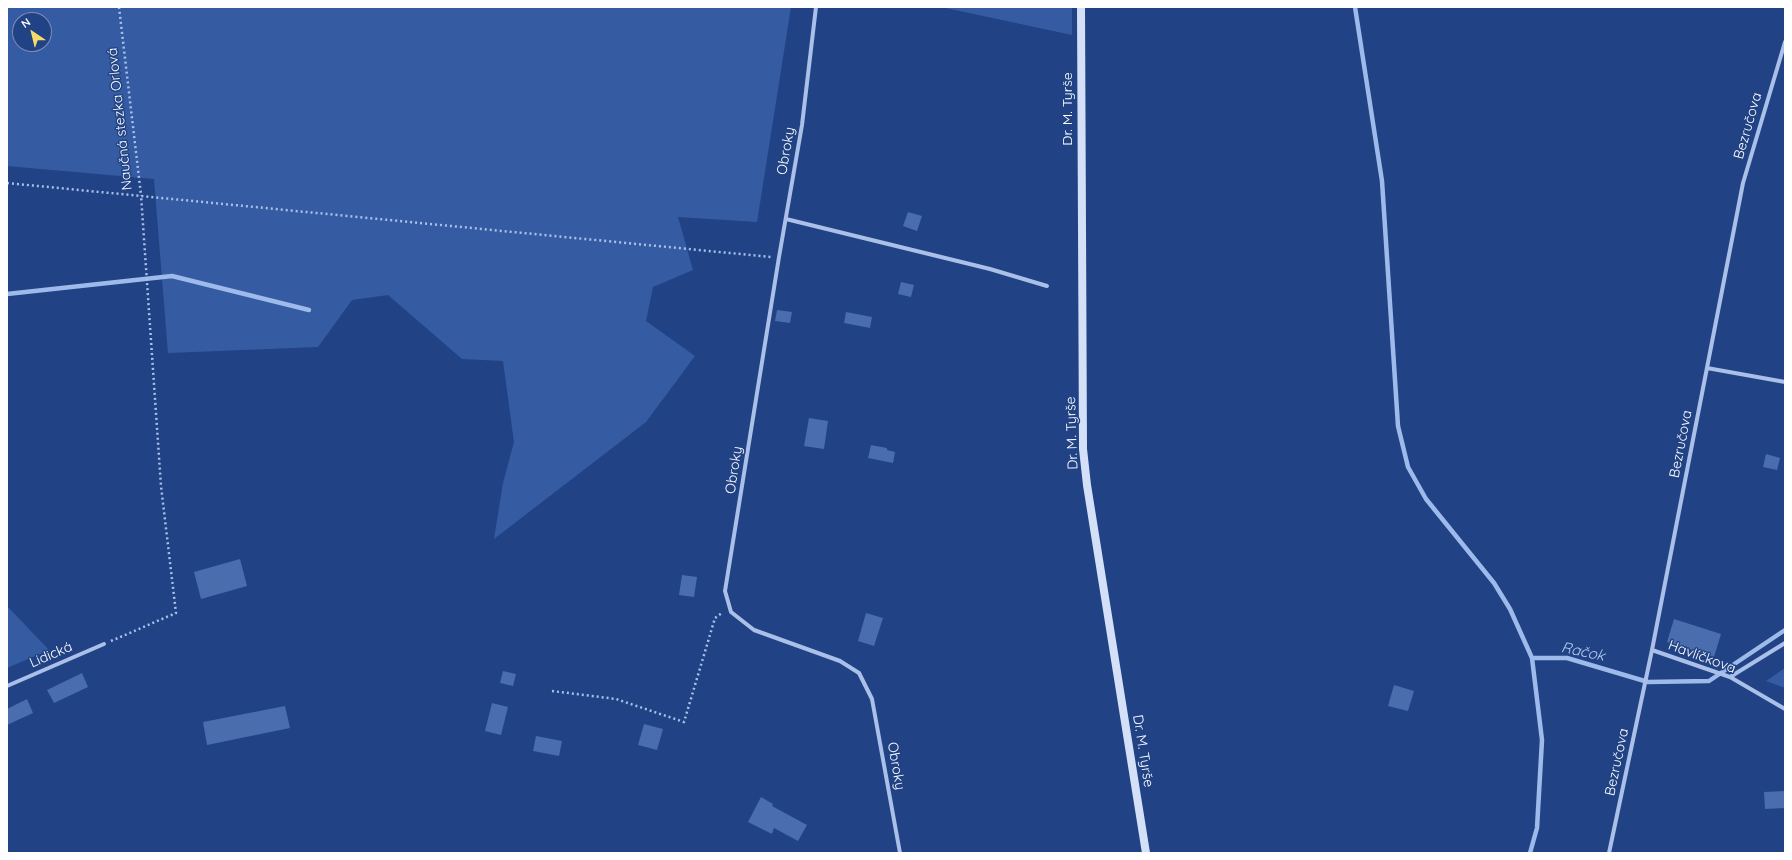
<!DOCTYPE html>
<meta charset="utf-8">
<style>
body{margin:0}
#map{position:relative;width:1792px;height:860px;overflow:hidden;background:#214385;font-family:Quicksand,sans-serif}
canvas{display:block}
.frame{position:absolute;inset:0;border:8px solid #fff;pointer-events:none}
.north{position:absolute;left:12px;top:12px;width:40px;height:40px;box-sizing:border-box;background:#214385;border:1px solid #7a8eb6;border-radius:50%;rotate:325deg;font-size:11px;font-weight:700;line-height:16px;text-align:center;color:#fff}
.north::after{content:'';display:block;margin:auto;width:14px;height:18px;background:#f6db6b;clip-path:polygon(50% 0,100% 100%,50% 72%,0 100%)}
</style>
<div id="map">
<canvas width="1792" height="860"></canvas>
<div class="frame"></div>
<div class="north">N</div>
</div>
<script>
const g = document.querySelector('canvas').getContext('2d');
g.lineJoin = 'round';
function paint(path, color) {
  g.fillStyle = color;
  g.fill(path, 'evenodd');
}
function stroke(path, color, width, dash) {
  g.strokeStyle = color;
  g.lineWidth = width;
  g.lineCap = dash ? 'butt' : 'round';
  g.setLineDash(dash || []);
  g.stroke(path);
}
function write(font, color, halo, rows, align = 'center') {
  g.font = font + ' Quicksand,sans-serif';
  g.lineWidth = 3;
  g.setLineDash([]);
  g.textBaseline = 'middle';
  g.strokeStyle = halo;
  g.fillStyle = color;
  for (const [text, x, y, turn = 0] of rows) {
    g.save();
    g.translate(x, y);
    g.rotate((+turn || 0) * Math.PI / 180);
    g.textAlign = isNaN(turn) ? turn : align;
    if (halo) g.strokeText(text, 0, 0);
    g.fillText(text, 0, 0);
    g.restore();
  }
}
paint(new Path2D(`
 M7,7h784l-34,215 -79,-5 15,53 -40,17 -7,34 49,35 -49,66 -152,117 9,-56 11,-41 -11,-81 -41,-2 -74,-64 -36,5 -34,47 -150,6 -14,-174 -147,-13zM20,20h24v24h-24z
 M941,7h131v28z
 M7,606l42,44 -42,18z
 M1785,668v20l-19,-7z`), '#355ca2');
stroke(new Path2D(`
 M1355,7l27,174 16,245 10,41 18,32 68,84 16,26 22,49
 M7,294l165,-18 137,34
 M1530,853l7,-25 5,-88 -10,-82h35l81,24 61,-1 76,-51`), '#9dbaeb', 4.5);
paint(new Path2D(`
 M908,212l14,4 -5,15 -14,-5z
 M901,282l13,3 -3,12 -13,-3z
 M777,310l15,2 -2,11 -15,-2z
 M846,312l26,5 -2,11 -26,-5z
 M809,418l19,3 -4,28 -20,-3z
 M871,445l16,3v2l8,2 -2,11 -25,-5z
 M1766,454l14,4 -3,12 -14,-3z
 M240,559l7,27 -46,13 -7,-27z
 M682,575l15,2 -3,20 -15,-2z
 M866,613l17,5 -9,28 -16,-5z
 M1674,619l47,15 -7,23 -47,-15z
 M503,671l13,3 -3,12 -13,-3z
 M82,673l6,14 -34,16 -7,-13z
 M1394,685l20,6 -6,20 -20,-5z
 M27,699l6,14 -26,12v-16z
 M492,703l16,4 -7,28 -16,-4z
 M285,706l5,22 -83,17 -4,-23z
 M644,724l19,5 -6,21 -19,-5z
 M536,736l26,5 -3,15 -26,-5z
 M1785,791v17l-20,1 -1,-17z
 M761,797l12,7 -1,2 35,19 -9,16 -24,-13 -2,6 -24,-12z`), '#496dad');
stroke(new Path2D(`
 M119,7l22,188
 M7,183l764,74
 M111,641l65,-28 -15,-127 -20,-291
 M552,691l64,8 68,23 31,-104 8,-6`), '#aac0e9', 2.5, [2, 3]);
stroke(new Path2D(`
 M816,7l-14,118 -23,132 -54,334 6,21 23,18 86,31 19,12 13,26 28,154
 M786,219l204,50 57,17
 M1707,368l78,14
 M1652,650l78,27 55,32
 M1730,677l55,-34
 M7,686l97,-42
 M1609,853l43,-203 91,-467 42,-141`), '#aac0e9', 4);
stroke(new Path2D(`
 M1081,7l2,442 4,36 59,368`), '#d4e0f7', 8);
write('14px', '#fff', '#214385', [
 ["Dr. M. Tyrše",1068,109,-90],
 ["Naučná stezka Orlová",120,119,-96],
 ["Bezručova",1748,126,-74],
 ["Obroky",786,151,-80],
 ["Dr. M. Tyrše",1072,433,-92],
 ["Bezručova",1681,444,-79],
 ["Obroky",734,470,-81],
 ["Lidická",51,655,-23],
 ["Havlíčkova",1702,657,20],
 ["Dr. M. Tyrše",1143,751,81],
 ["Bezručova",1617,762,-78],
 ["Obroky",896,766,80]
]);
write('italic 15px', '#b5cbf1', '#214385', [
 ["Račok",1583,652,12]
]);
</script>
